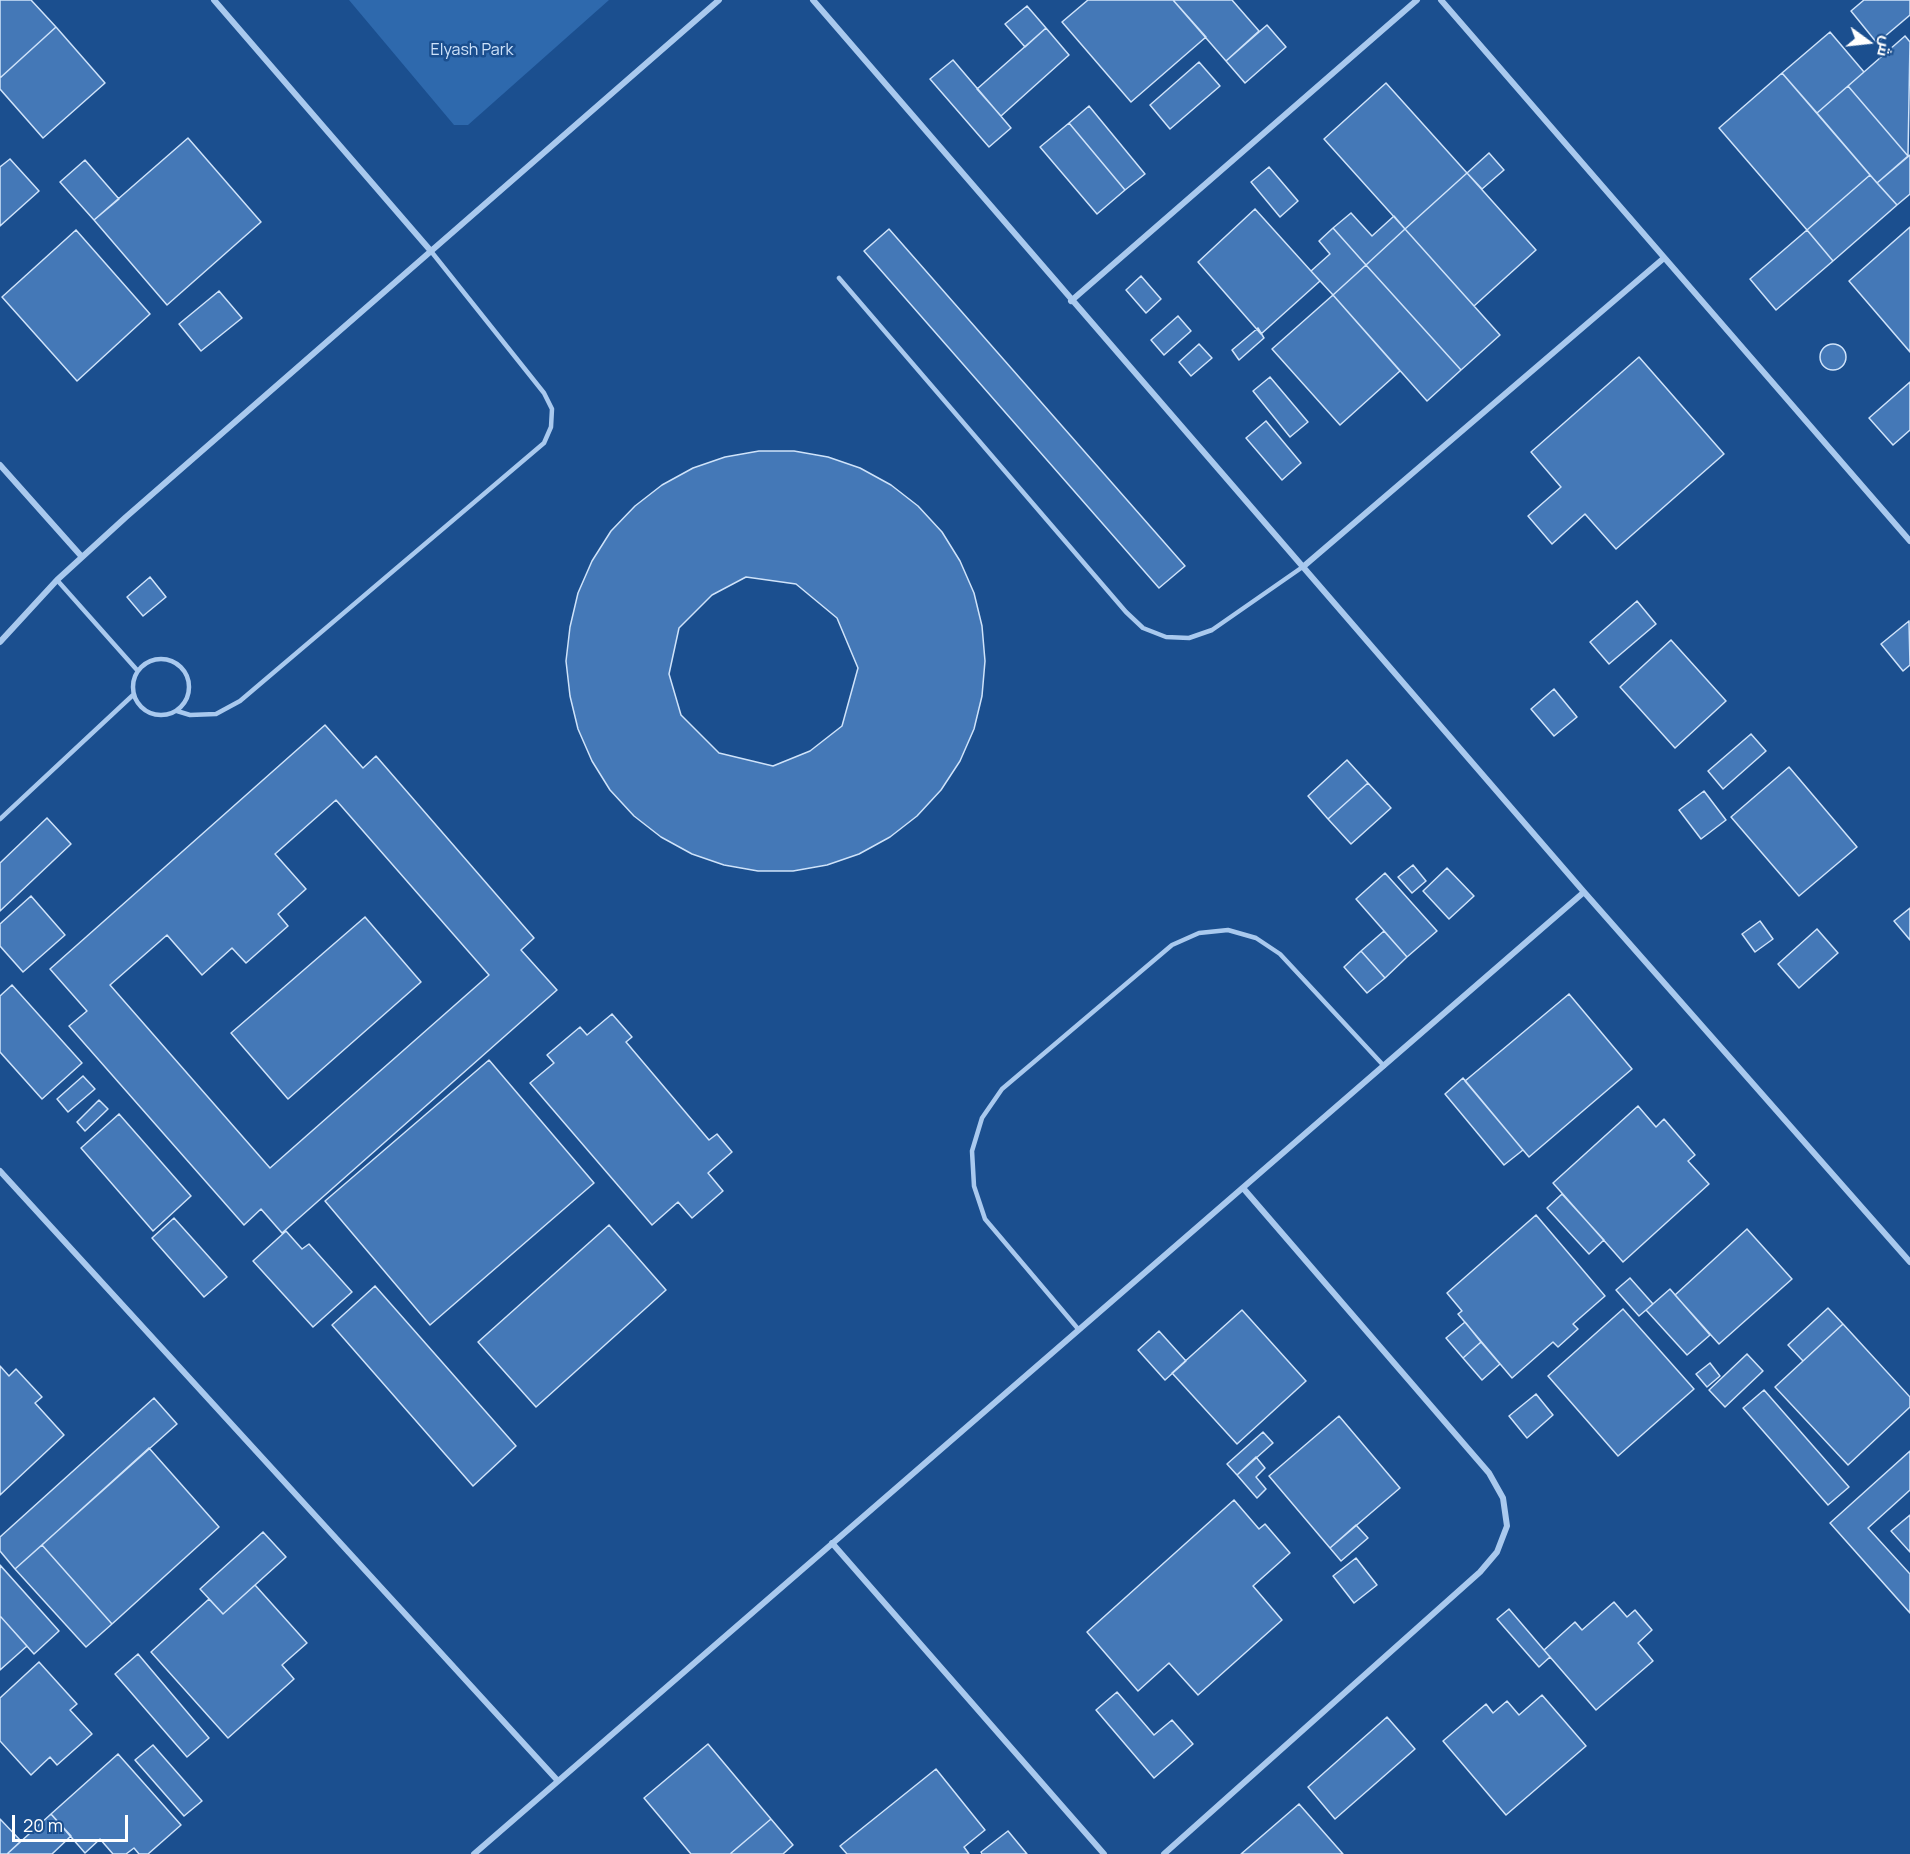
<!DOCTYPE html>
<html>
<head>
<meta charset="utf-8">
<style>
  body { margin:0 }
  #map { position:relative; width:1910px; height:1854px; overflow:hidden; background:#1b4f8f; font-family:Manrope,Cairo,sans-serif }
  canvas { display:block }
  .north { position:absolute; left:1838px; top:12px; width:60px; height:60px; -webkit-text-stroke:4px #1b4f8f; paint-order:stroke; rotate:105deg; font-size:16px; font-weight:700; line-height:24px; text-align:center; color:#fff }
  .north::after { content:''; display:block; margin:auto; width:21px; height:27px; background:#fff; clip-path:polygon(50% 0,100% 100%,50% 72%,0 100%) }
  .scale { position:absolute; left:12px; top:1815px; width:116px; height:27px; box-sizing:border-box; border:3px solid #fff; border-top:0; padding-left:8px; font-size:18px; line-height:21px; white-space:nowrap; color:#fff; -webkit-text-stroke:4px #1b4f8f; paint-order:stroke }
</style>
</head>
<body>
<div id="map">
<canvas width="1910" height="1854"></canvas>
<div class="north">ش</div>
<div class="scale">20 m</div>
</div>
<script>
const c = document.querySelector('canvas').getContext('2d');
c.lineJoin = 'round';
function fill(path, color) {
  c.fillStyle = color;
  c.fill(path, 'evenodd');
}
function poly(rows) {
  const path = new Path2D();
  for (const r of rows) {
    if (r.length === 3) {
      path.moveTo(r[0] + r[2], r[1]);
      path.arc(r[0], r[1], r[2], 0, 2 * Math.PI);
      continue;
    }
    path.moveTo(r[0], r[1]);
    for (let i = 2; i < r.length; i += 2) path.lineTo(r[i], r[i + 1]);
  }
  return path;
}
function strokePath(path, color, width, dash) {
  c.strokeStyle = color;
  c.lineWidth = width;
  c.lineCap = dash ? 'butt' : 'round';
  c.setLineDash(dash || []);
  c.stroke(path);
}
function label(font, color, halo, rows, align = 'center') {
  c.font = font + ' Manrope,sans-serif';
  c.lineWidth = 5;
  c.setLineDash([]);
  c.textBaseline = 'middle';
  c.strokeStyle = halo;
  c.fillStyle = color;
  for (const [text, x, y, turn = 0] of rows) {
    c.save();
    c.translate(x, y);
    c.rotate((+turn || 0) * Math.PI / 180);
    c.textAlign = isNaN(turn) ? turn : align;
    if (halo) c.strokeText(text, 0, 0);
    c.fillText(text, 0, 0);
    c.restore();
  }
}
const green = poly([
  [349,0,609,0,468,125,454,125]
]);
const building = poly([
  [0,0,31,0,56,27,0,78,0,0],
  [1088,0,1173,0,1206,37,1131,102,1062,22,1088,0],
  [1173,0,1232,0,1259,31,1226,61,1173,0],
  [1864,0,1910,0,1910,15,1877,43,1851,11,1864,0],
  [1027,6,1046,28,1025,47,1005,24,1027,6],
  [1267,25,1286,47,1245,83,1226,61,1267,25],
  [56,27,105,83,43,138,0,89,0,78,56,27],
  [1046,28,1069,55,1001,116,977,89,1046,28],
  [1830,32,1864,72,1817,113,1782,73,1830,32],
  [1905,36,1910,42,1908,156,1848,86,1905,36],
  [953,60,1011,128,989,147,930,79,953,60],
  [1199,62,1220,86,1170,129,1150,105,1199,62],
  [1782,73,1870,175,1807,230,1719,128,1782,73],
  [1386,83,1467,173,1405,229,1324,139,1386,83],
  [1848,86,1908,156,1877,183,1817,113,1848,86],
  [1089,106,1145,174,1125,190,1069,123,1089,106],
  [1069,123,1125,190,1097,214,1040,147,1069,123],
  [188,138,261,222,167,305,94,220,188,138],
  [1489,153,1504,170,1482,189,1467,173,1489,153],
  [1910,155,1910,194,1897,205,1877,183,1910,155],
  [10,159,39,191,0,226,0,167,10,159],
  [85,160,119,199,94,220,60,182,85,160],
  [1269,167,1298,201,1280,217,1251,182,1269,167],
  [1467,173,1536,250,1474,306,1405,229,1467,173],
  [1870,175,1897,205,1833,261,1807,230,1870,175],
  [1255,209,1320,281,1261,334,1198,262,1255,209],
  [1351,213,1372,236,1394,216,1405,229,1366,265,1333,228,1351,213],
  [1910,227,1910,352,1849,281,1910,227],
  [1333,228,1366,265,1333,295,1311,271,1330,254,1319,241,1333,228],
  [889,229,1185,566,1159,588,864,251,889,229],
  [1405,229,1500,335,1461,370,1366,265,1405,229],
  [76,230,150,314,77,381,2,297,76,230],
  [1807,230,1833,261,1776,310,1750,279,1807,230],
  [1366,265,1461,370,1427,401,1333,295,1366,265],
  [1141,276,1161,299,1146,313,1126,290,1141,276],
  [219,291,242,318,201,351,179,324,219,291],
  [1333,295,1400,371,1340,425,1272,349,1333,295],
  [1178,316,1191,331,1164,355,1151,340,1178,316],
  [1258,328,1264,338,1239,360,1232,350,1258,328],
  [1199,344,1212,358,1191,376,1179,362,1199,344],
  [1833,357,13],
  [1639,357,1724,454,1616,549,1585,514,1552,544,1528,516,1561,487,1531,452,1639,357],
  [1270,377,1308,422,1290,437,1253,391,1270,377],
  [1910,382,1910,430,1893,445,1869,418,1910,382],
  [1266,421,1301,463,1282,480,1246,438,1266,421],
  [759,451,794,451,828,457,860,468,891,485,918,506,942,532,960,561,974,593,982,626,985,661,982,696,974,729,960,761,941,790,917,816,890,837,859,854,827,865,793,871,758,871,724,865,692,854,661,837,634,816,610,790,592,761,578,729,570,696,566,661,570,627,578,593,592,561,611,531,635,506,662,485,693,468,725,457,759,451],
  [746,577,796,584,837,618,858,668,842,726,810,751,773,766,719,753,681,715,669,674,679,628,712,595,746,577],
  [150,577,166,597,143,616,127,597,150,577],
  [1637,601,1656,624,1609,664,1590,642,1637,601],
  [1909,621,1910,665,1903,671,1881,644,1909,621],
  [1671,640,1726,701,1675,748,1620,687,1671,640],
  [1554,689,1577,717,1554,736,1531,709,1554,689],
  [325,725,363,768,376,756,534,938,521,950,557,990,282,1233,261,1209,244,1225,69,1026,87,1011,50,969,325,725],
  [336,800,489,975,270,1168,110,985,167,935,202,975,232,948,246,963,288,926,278,914,306,889,275,854,336,800],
  [1751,734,1766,751,1723,789,1708,771,1751,734],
  [1347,760,1368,783,1328,819,1308,796,1347,760],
  [1789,767,1857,847,1799,896,1731,817,1789,767],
  [1368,783,1391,808,1351,844,1328,819,1368,783],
  [1704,791,1726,820,1701,839,1679,810,1704,791],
  [47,818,71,844,0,911,0,863,47,818],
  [1413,865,1426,881,1412,893,1398,877,1413,865],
  [1447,868,1474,896,1449,919,1423,891,1447,868],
  [1385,873,1437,931,1407,957,1356,899,1385,873],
  [31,896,65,935,23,972,0,946,0,924,31,896],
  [1910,908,1910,940,1894,921,1910,908],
  [365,917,421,982,288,1099,231,1033,365,917],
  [1760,921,1773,939,1755,952,1742,934,1760,921],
  [1817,929,1838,953,1799,988,1778,964,1817,929],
  [1384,931,1407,957,1385,978,1361,951,1384,931],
  [1361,951,1385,978,1367,993,1344,967,1361,951],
  [12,985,82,1063,42,1099,0,1052,0,996,12,985],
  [1569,994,1632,1069,1529,1157,1465,1081,1569,994],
  [612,1014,632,1037,626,1042,709,1140,717,1134,732,1152,708,1173,723,1191,692,1218,678,1202,652,1225,530,1083,554,1063,547,1055,580,1027,587,1035,612,1014],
  [489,1060,594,1183,430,1325,325,1201,489,1060],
  [83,1076,95,1089,68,1112,57,1099,83,1076],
  [1463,1078,1523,1150,1504,1165,1445,1094,1463,1078],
  [99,1100,108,1109,85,1131,77,1122,99,1100],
  [1638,1106,1656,1127,1664,1119,1695,1155,1688,1161,1709,1184,1623,1262,1553,1183,1638,1106],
  [119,1114,191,1196,153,1231,81,1148,119,1114],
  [1562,1194,1604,1240,1589,1254,1547,1208,1562,1194],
  [1536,1215,1605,1296,1573,1324,1578,1329,1558,1347,1553,1342,1512,1378,1458,1314,1462,1311,1447,1293,1536,1215],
  [174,1218,227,1277,204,1297,152,1238,174,1218],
  [609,1225,666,1290,536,1407,478,1342,609,1225],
  [1747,1229,1792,1279,1719,1344,1675,1295,1747,1229],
  [286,1231,302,1249,309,1244,352,1292,313,1327,253,1261,286,1231],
  [1630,1278,1653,1304,1639,1316,1616,1290,1630,1278],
  [375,1286,516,1446,473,1486,332,1325,375,1286],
  [1670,1289,1710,1335,1687,1355,1646,1310,1670,1289],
  [1828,1308,1843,1324,1803,1361,1788,1345,1828,1308],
  [1623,1309,1694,1389,1618,1456,1548,1376,1623,1309],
  [1242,1310,1306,1381,1237,1444,1172,1373,1242,1310],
  [1465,1322,1481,1342,1463,1358,1446,1338,1465,1322],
  [1843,1324,1910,1397,1910,1407,1848,1465,1775,1387,1843,1324],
  [1159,1331,1186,1361,1165,1380,1138,1350,1159,1331],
  [1481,1342,1500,1364,1482,1380,1463,1358,1481,1342],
  [1747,1354,1763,1371,1725,1407,1709,1390,1747,1354],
  [1710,1363,1720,1376,1707,1387,1696,1374,1710,1363],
  [0,1366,9,1376,16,1369,42,1397,35,1403,64,1435,0,1495,0,1366],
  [1764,1390,1849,1487,1828,1505,1743,1408,1764,1390],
  [1536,1394,1553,1415,1527,1438,1509,1416,1536,1394],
  [154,1398,177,1424,15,1569,0,1551,0,1537,154,1398],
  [1339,1416,1400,1488,1330,1548,1269,1476,1339,1416],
  [1263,1432,1273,1443,1237,1475,1227,1464,1263,1432],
  [149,1448,219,1527,112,1624,42,1545,149,1448],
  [1910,1451,1910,1490,1868,1528,1910,1574,1910,1613,1830,1523,1910,1451],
  [1256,1457,1265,1468,1256,1477,1266,1489,1257,1498,1237,1475,1256,1457],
  [1234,1500,1259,1529,1265,1524,1290,1553,1253,1586,1282,1620,1198,1695,1169,1663,1138,1691,1087,1632,1234,1500],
  [1910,1515,1910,1552,1891,1531,1910,1515],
  [1356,1525,1368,1538,1341,1561,1330,1548,1356,1525],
  [263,1532,286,1557,223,1614,200,1589,263,1532],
  [42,1545,112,1624,86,1647,15,1569,42,1545],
  [1356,1558,1377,1585,1354,1603,1333,1576,1356,1558],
  [0,1565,59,1631,34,1654,0,1616,0,1565],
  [255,1585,307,1643,282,1665,294,1679,228,1738,151,1652,209,1599,223,1614,255,1585],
  [1614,1602,1627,1617,1635,1610,1652,1630,1638,1643,1653,1661,1596,1710,1544,1650,1575,1622,1582,1630,1614,1602],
  [1509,1609,1550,1657,1539,1667,1497,1619,1509,1609],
  [0,1616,27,1646,0,1670,0,1616],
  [138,1654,209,1738,187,1757,115,1674,138,1654],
  [39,1662,77,1704,70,1710,92,1734,57,1765,50,1757,31,1775,0,1741,0,1698,39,1662],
  [1117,1692,1154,1735,1172,1720,1193,1744,1154,1778,1096,1710,1117,1692],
  [1542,1695,1586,1746,1506,1815,1443,1741,1486,1704,1493,1713,1507,1701,1519,1715,1542,1695],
  [1387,1717,1415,1749,1335,1819,1308,1787,1387,1717],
  [708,1744,771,1819,730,1854,691,1854,644,1798,708,1744],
  [153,1745,202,1801,184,1816,135,1760,153,1745],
  [118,1754,181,1825,148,1854,139,1854,134,1848,126,1854,113,1854,100,1839,85,1853,51,1814,118,1754],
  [936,1769,985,1830,964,1847,969,1854,847,1854,840,1846,936,1769],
  [1299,1804,1343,1854,1241,1854,1299,1804],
  [51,1814,71,1836,52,1854,7,1854,51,1814],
  [0,1819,21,1841,7,1854,0,1854,0,1819],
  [771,1819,793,1845,783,1854,730,1854,771,1819],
  [1008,1831,1027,1854,982,1854,981,1852,1008,1831]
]);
const lane = poly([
  [839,278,1126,612,1143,628,1166,637,1189,638,1212,630,1304,566],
  [57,580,137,670],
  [161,687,28],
  [177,711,190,715,216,714,240,701,544,443,551,427,552,409,544,393,430,250],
  [0,819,133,695],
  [1079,1330,985,1219,974,1186,972,1151,982,1118,1002,1089,1172,945,1199,933,1228,930,1256,938,1280,954,1384,1066]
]);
const street = poly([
  [214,0,430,250],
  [813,0,1584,892,1910,1262],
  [1441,0,1910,541],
  [1071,301,1417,0],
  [0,465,82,557],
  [1304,566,1664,258],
  [0,642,57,580,126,517,719,0],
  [0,1171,558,1781],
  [832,1543,1104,1854],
  [474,1854,1584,892],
  [1164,1854,1480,1572,1497,1552,1507,1526,1503,1498,1489,1473,1243,1188]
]);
const parkNames = [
  ["Elyash Park",472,51]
];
fill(green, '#2e69ad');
fill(building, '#4478b7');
strokePath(building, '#cfe3fa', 1.5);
strokePath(lane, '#a9c9ee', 4.5);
strokePath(street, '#a9c9ee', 6);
label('16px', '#cfe3fa', '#1b4f8f', parkNames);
</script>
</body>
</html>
